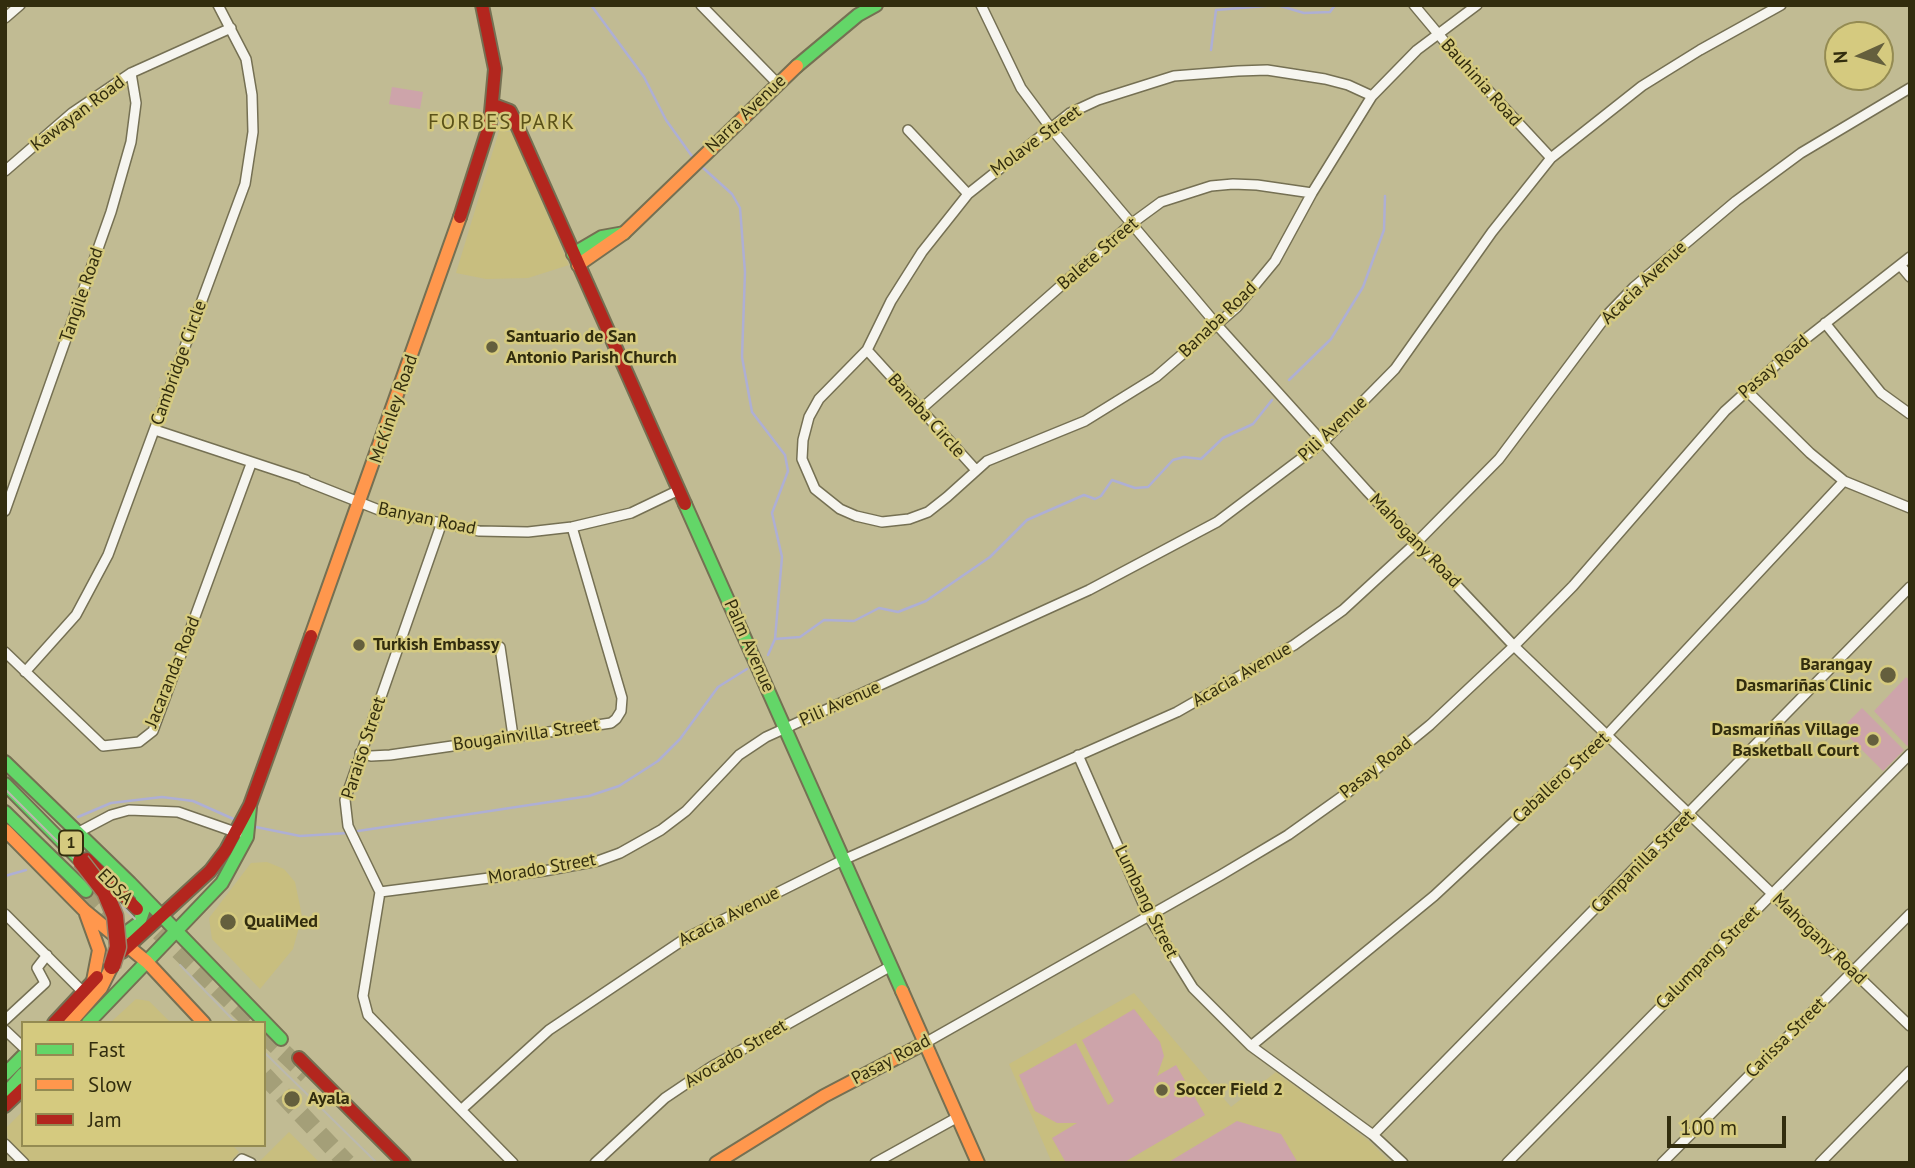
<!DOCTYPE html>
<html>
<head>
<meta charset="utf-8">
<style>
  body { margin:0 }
  #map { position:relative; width:1915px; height:1168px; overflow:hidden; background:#c1bb93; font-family:"PT Sans",sans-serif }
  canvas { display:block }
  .frame { position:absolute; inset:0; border:7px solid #322d0e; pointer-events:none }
  .legend { position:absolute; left:21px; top:1021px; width:245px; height:126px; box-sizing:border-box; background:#d5ca7f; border:2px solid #948b52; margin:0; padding:9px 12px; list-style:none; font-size:21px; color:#322d0e }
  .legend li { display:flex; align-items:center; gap:14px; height:35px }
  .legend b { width:35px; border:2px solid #948b52 }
  .north { position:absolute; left:1824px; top:21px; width:70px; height:70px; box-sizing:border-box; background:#d5ca7f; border:2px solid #948b52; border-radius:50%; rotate:266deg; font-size:19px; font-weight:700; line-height:28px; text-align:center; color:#322d0e }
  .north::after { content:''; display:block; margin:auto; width:24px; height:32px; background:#645f3d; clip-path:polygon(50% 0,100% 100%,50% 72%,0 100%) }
  .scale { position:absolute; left:1667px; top:1116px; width:119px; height:32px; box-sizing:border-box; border:4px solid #322d0e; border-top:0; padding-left:9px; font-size:21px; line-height:24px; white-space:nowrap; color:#322d0e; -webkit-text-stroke:5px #d5ca7f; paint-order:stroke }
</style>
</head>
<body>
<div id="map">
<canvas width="1915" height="1168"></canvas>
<div class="frame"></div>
<ul class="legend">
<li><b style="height:9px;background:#63d668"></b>Fast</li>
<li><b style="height:9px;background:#ff974d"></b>Slow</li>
<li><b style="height:9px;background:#b3261e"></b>Jam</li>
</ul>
<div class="north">N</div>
<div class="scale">100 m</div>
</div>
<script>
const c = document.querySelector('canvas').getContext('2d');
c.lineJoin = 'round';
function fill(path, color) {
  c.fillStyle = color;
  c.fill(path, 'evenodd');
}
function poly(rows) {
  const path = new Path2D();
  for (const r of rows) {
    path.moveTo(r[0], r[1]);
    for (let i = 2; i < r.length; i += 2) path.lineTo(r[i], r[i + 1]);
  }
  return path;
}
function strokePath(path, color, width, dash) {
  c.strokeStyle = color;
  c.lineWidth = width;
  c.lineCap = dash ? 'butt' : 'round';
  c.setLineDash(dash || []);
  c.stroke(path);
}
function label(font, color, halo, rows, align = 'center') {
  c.font = font + ' "PT Sans",sans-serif';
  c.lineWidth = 5;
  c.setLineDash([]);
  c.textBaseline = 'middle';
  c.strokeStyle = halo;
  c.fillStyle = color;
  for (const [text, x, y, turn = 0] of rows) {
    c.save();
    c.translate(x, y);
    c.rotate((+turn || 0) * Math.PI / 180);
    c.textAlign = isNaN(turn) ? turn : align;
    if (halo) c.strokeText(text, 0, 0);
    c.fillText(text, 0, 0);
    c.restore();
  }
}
const built = poly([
  [499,131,512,132,569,265,528,278,486,279,456,273],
  [267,862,284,869,295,882,302,916,293,949,260,989,212,939,209,918,251,863],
  [1134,993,1231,1107,1276,1072,1369,1141,1391,1163,1052,1163,1009,1064],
  [136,999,149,1001,171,1023,110,1023],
  [23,1111,23,1145,232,1145,239,1152,229,1163,30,1163,8,1139,7,1127],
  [289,1132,320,1163,255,1163,260,1161]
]);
const green = poly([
  [392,87,423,92,420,109,389,104],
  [1906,677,1910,681,1910,743,1907,746,1874,711],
  [1862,708,1904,750,1883,771,1841,729],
  [1134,1009,1160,1042,1164,1056,1157,1076,1176,1065,1205,1115,1123,1163,1066,1163,1052,1138,1077,1123,1057,1123,1035,1111,1019,1075,1076,1043,1108,1105,1114,1101,1082,1040],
  [1237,1121,1281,1134,1298,1163,1167,1163]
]);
const stream = poly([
  [591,5,644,77,666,120,694,159],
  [1211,50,1216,10,1277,5,1304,13,1330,12,1335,5],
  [701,166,732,194,740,208,745,272,742,357,752,412,785,455,788,471,772,513,782,557,775,639,768,655],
  [1289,380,1331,339,1363,287,1384,230,1385,196],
  [775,639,800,637,824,620,854,621,879,608,898,612,926,601,990,557,1027,520,1084,495,1095,499,1101,496,1112,480,1135,488,1148,487,1173,460,1184,457,1201,459,1223,438,1253,424,1272,400],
  [78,817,111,803,162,797,193,801,238,821],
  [251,826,300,836,348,833],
  [358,831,589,796,619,786,658,761,680,739,718,687,747,669],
  [5,876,26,870]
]);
const highwayTunnel = poly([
  [86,891,118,924],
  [140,913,253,1023],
  [264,1034,307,1075],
  [264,1075,347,1163]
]);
const street = poly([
  [701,5,777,83],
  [981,5,1021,88,1050,127,1217,325,1367,491,1514,646,1910,1026],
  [1414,5,1460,60,1551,158],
  [5,18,20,5],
  [1372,96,1348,85,1325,79,1267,70,1238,71,1174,76,1098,100,1070,113,968,194,922,252,891,301,867,350,819,399,809,417,803,440,802,459,815,489,840,509,856,516,882,522,909,519,928,512,947,497,987,461,1085,421,1156,377,1237,307,1275,261,1312,193,1372,96,1417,50,1477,5],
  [908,130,968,194],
  [5,171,72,113,131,73,231,28],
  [1900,265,1910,277],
  [1825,323,1881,393,1910,414],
  [867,350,975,469],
  [1746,390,1810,453,1844,481,1910,508],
  [921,409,1131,224,1161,202,1211,186,1233,184,1257,185,1312,193],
  [155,430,306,480],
  [303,480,379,510,479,531,528,532,572,527,631,513,679,490],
  [5,511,111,212,131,142,136,103,131,73],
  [441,525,345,800,348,826,380,892,363,996,368,1015,513,1163],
  [500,647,513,736],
  [5,652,103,746,139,742,153,731,251,464],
  [25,672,76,615,108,555,245,184,253,132,252,95,246,59,218,5],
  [360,753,371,756,390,755,611,723,616,719,621,711,622,698,572,527],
  [1078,755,1149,917,1193,988,1251,1046,1373,1135,1403,1163],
  [77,833,111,815,129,810,178,812,238,833],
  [380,892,544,871,598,861,620,853,661,830,686,811,739,755,766,737,1089,590,1217,522,1323,442,1395,369,1492,232,1551,158,1642,86,1700,50,1781,5],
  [5,914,83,992],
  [5,1020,45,983,37,968,47,955],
  [5,1030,23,1047],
  [925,1043,1221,875,1288,835,1347,793,1430,725,1514,646,1573,586,1725,411,1799,344,1910,257],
  [1251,1046,1434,896,1606,736,1844,481],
  [462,1109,549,1030,686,938,843,860,1177,712,1294,645,1343,610,1417,542,1499,459,1607,315,1634,287,1736,201,1801,153,1910,88],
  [1373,1135,1910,587],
  [5,1144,24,1163],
  [238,1163,242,1159,251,1163],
  [595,1163,665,1098,711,1067,891,966],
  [875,1163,958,1117],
  [1507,1163,1910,754],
  [1662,1163,1910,914],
  [1820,1163,1910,1071]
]);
const fast = poly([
  [797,66,858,15,876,5],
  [573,254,602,237,624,233],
  [685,504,902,991],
  [5,762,130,883,281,1039],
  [5,784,81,861],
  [5,812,86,891],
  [112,933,127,932,139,923,144,909,142,898],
  [88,1023,222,883,247,837,250,807],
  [5,1074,23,1056],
  [5,1094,23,1074]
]);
const slow = poly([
  [578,265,624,233,797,66],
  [311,636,460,217],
  [5,830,85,911,147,962,204,1023],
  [86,914,99,950,93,981],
  [902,991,978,1163],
  [70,1023,101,988,112,966],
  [716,1163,824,1096,925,1043]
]);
const jam = poly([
  [494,105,510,111,515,121,685,504],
  [460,217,490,123,495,69,482,5],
  [87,859,137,909],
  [122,952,210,871,226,850,250,805,311,636],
  [54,1023,97,977],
  [299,1058,404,1163],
  [5,1106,23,1089]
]);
const tram = poly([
  [5,789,135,919],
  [180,965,236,1023],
  [264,1052,377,1163]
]);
const jamBridge = poly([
  [81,861,105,892,115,916,118,947,112,966]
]);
const markers = [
  [492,347,7,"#645f3d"],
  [359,645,7,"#645f3d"],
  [1888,675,9,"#645f3d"],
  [1873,740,7,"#645f3d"],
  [228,922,9,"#645f3d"],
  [1162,1090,7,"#645f3d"],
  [292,1099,9,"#645f3d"]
];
const shields = [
  [71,843,24]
];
const shieldNames = [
  ["1",71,843]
];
const streetNames = [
  ["Bauhinia Road",1481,83,48],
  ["Kawayan Road",78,114,-37],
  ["Narra Avenue",746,114,-44],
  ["Molave Street",1036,141,-36],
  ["Balete Street",1098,254,-41],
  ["Acacia Avenue",1644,283,-44],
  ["Tangile Road",82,295,-71],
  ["Banaba Road",1218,320,-44],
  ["Cambridge Circle",179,363,-70],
  ["Pasay Road",1774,367,-41],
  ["McKinley Road",394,409,-71],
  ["Banaba Circle",926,416,48],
  ["Pili Avenue",1333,429,-43],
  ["Banyan Road",427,519,12],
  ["Mahogany Road",1415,541,46],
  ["Palm Avenue",749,646,66],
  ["Jacaranda Road",173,672,-68],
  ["Acacia Avenue",1242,675,-30],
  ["Pili Avenue",840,704,-24],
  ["Bougainvilla Street",526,735,-8],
  ["Paraiso Street",364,748,-72],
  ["Pasay Road",1376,768,-39],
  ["Caballero Street",1561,778,-43],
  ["Campanilla Street",1643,862,-45],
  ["Morado Street",542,869,-10],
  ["EDSA",115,887,45],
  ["Lumbang Street",1146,902,64],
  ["Acacia Avenue",729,917,-27],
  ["Mahogany Road",1819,939,44],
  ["Calumpang Street",1708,958,-45],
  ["Carissa Street",1786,1038,-45],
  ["Avocado Street",736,1054,-31],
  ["Pasay Road",891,1060,-28]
];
const poiNames = [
  ["Santuario de San",506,337],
  ["Antonio Parish Church",506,358],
  ["Turkish Embassy",373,645],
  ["Barangay",1872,665,"right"],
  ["Dasmariñas Clinic",1872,686,"right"],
  ["Dasmariñas Village",1859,730,"right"],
  ["Basketball Court",1859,751,"right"],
  ["QualiMed",244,922],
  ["Soccer Field 2",1176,1090],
  ["Ayala",308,1099]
];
const quarterNames = [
  ["FORBES PARK",502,123]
];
fill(built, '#c8be7f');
fill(green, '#cda4aa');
strokePath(stream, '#aeafd4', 2.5);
strokePath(highwayTunnel, '#a49f78', 18, [18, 9]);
strokePath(street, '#757053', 12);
strokePath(fast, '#757053', 16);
strokePath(slow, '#757053', 16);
strokePath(jam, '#757053', 16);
strokePath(street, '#f6f5ef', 9);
strokePath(fast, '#63d668', 12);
strokePath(slow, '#ff974d', 12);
strokePath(jam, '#b3261e', 12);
strokePath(tram, '#bbb9af', 2);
strokePath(jamBridge, '#98866b', 19, []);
strokePath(jamBridge, '#b3261e', 16);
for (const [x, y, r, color] of markers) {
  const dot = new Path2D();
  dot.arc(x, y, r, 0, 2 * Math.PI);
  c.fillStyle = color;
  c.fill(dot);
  strokePath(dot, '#d5ca7f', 2.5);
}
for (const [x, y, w] of shields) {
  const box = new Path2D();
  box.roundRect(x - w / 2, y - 12.5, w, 25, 5);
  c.fillStyle = '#d5ca7f';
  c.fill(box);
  strokePath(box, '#322d0e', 2);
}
label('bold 16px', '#322d0e', null, shieldNames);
label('18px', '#322d0e', '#d5ca7f', streetNames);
label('bold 18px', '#322d0e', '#d5ca7f', poiNames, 'left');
c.letterSpacing = '2px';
label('21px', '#5b5219', '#d5ca7f', quarterNames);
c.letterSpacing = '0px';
</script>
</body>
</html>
